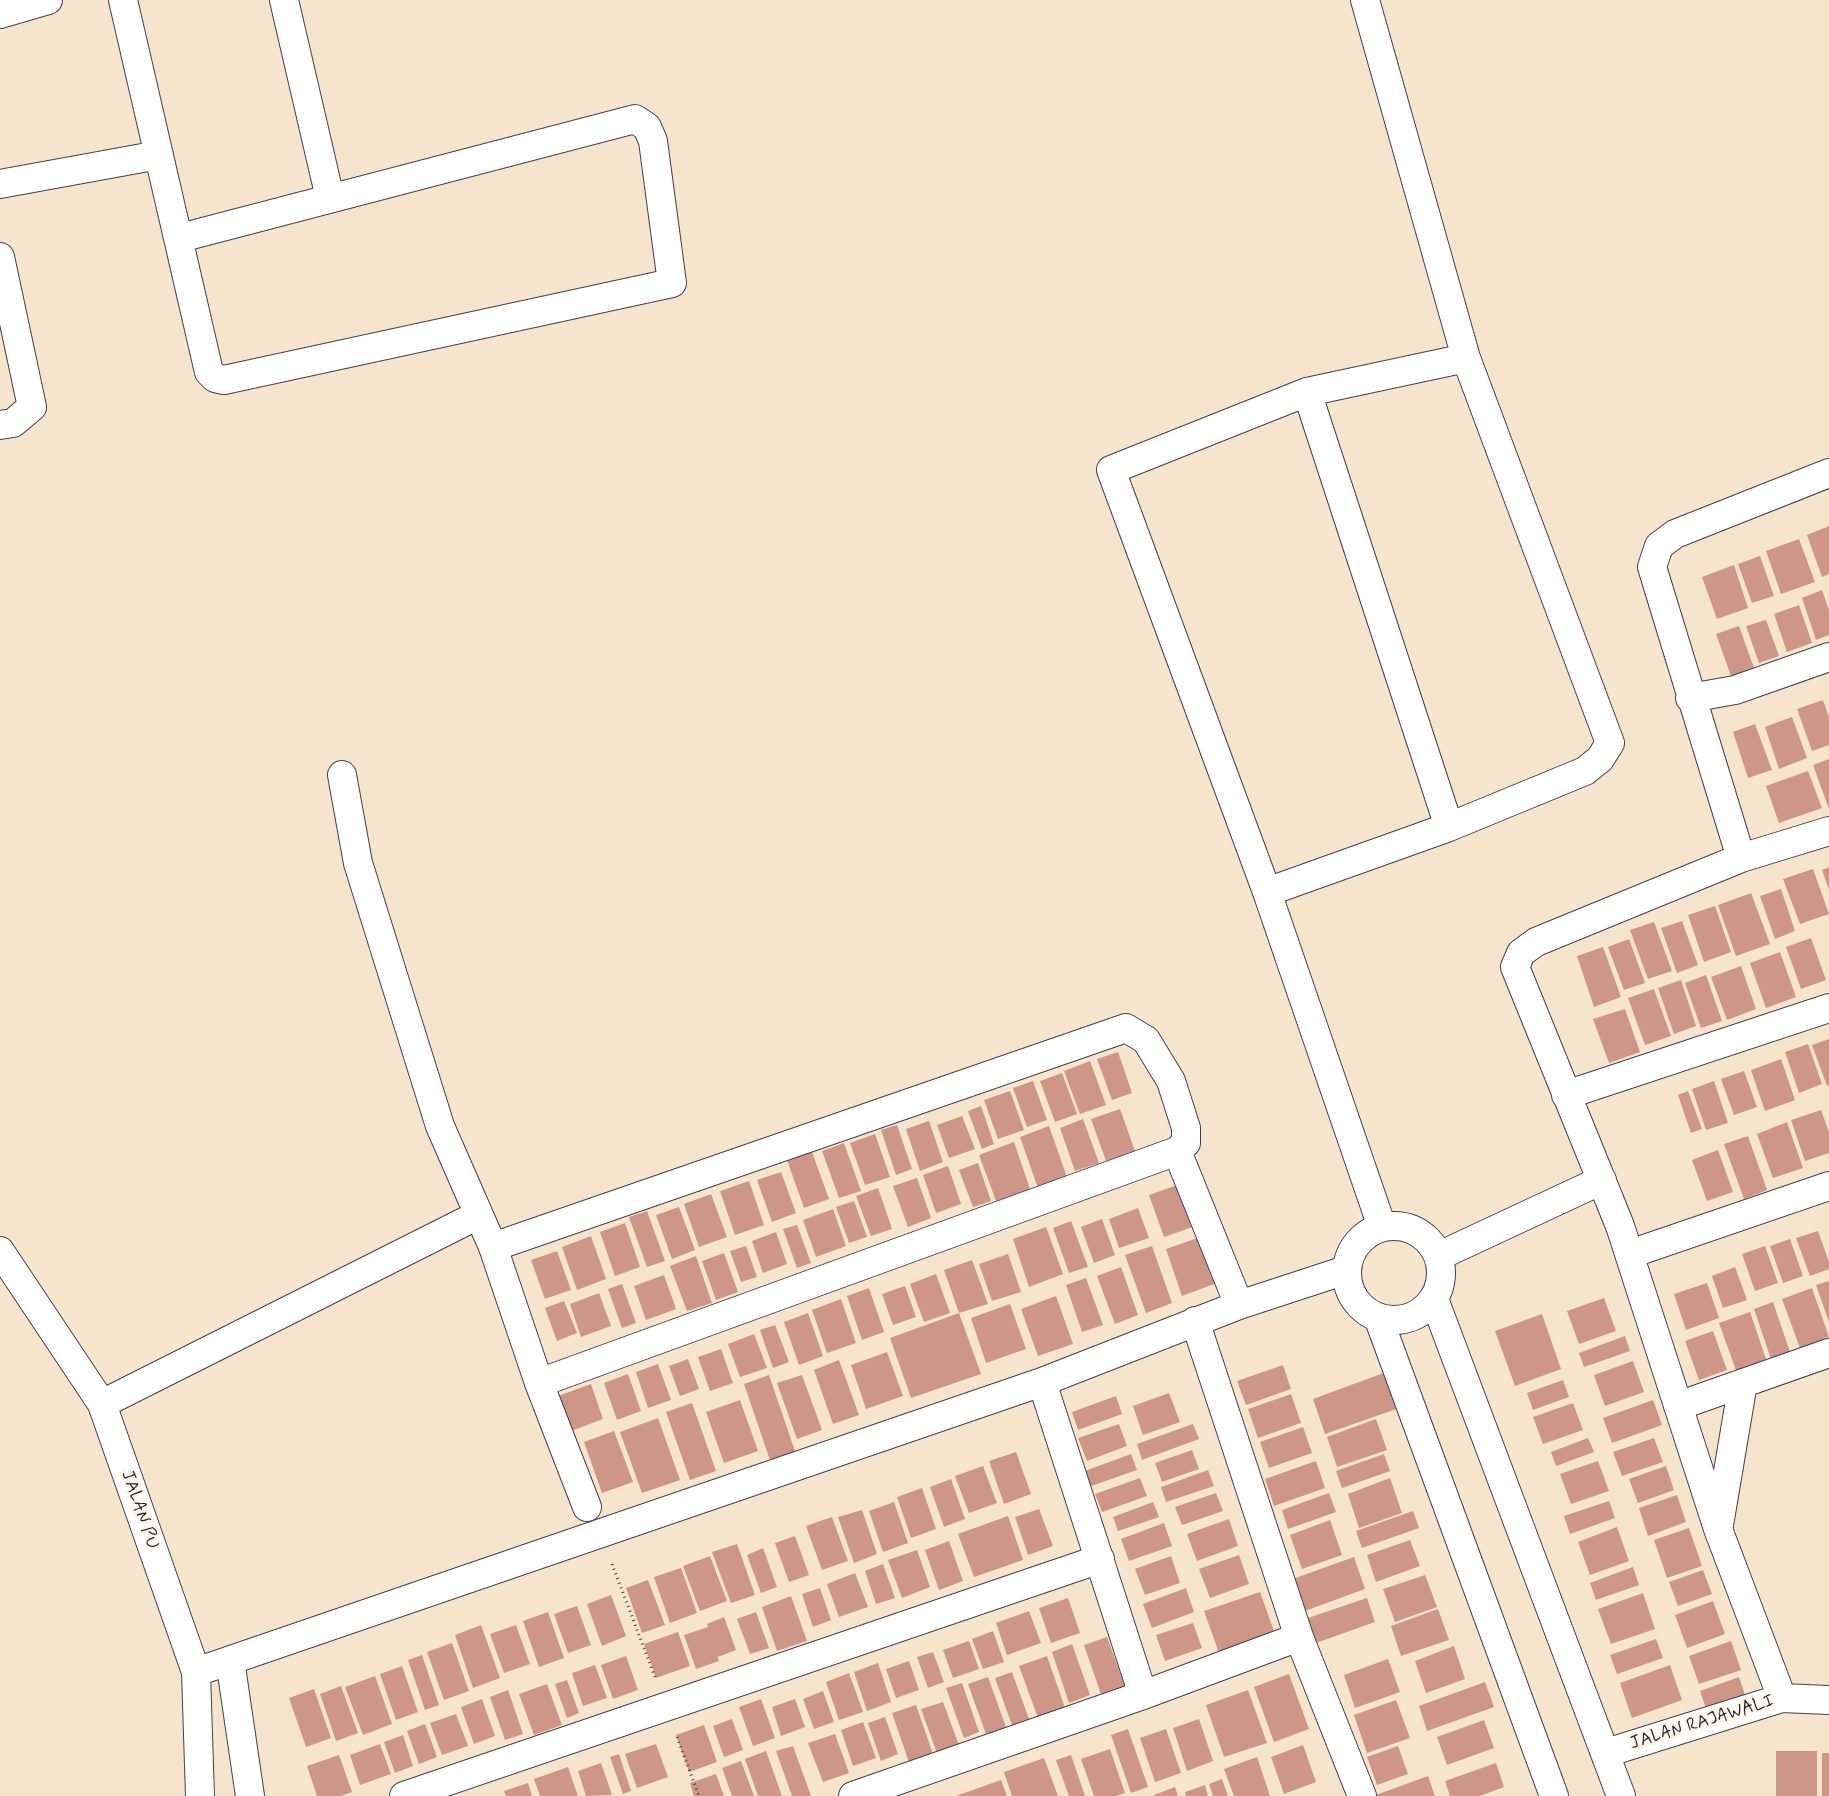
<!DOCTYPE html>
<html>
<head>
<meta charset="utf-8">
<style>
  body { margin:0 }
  canvas { display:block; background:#f6e5cc }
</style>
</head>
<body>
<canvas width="1829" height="1796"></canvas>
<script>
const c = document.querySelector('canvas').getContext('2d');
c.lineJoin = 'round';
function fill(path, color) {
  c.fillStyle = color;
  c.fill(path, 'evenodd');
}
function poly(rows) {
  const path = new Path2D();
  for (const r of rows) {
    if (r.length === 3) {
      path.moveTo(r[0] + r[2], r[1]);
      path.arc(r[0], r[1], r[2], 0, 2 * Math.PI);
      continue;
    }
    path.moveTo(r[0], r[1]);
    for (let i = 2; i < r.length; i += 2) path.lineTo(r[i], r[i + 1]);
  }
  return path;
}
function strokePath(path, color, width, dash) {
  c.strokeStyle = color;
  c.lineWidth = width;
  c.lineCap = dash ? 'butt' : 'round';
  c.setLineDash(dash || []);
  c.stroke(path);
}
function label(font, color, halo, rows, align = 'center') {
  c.font = font + ' Mynerve,sans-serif';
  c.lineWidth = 5;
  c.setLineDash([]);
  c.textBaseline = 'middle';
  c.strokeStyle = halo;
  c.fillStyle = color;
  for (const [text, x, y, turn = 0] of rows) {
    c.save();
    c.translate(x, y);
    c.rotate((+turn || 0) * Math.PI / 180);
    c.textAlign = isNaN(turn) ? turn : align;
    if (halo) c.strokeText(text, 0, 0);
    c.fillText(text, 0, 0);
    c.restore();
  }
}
const building = poly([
  [1829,526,1829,574,1822,577,1807,535],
  [1799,539,1815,582,1781,594,1766,551],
  [1760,556,1774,596,1752,603,1738,564],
  [1734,565,1748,608,1717,619,1702,577],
  [1822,590,1829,610,1829,635,1816,640,1802,598],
  [1799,605,1812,643,1787,652,1774,614],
  [1766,620,1779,656,1759,663,1746,626],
  [1739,626,1754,668,1731,676,1716,634],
  [1823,700,1829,717,1829,745,1812,751,1797,709],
  [1792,717,1807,758,1779,769,1765,727],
  [1755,724,1772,770,1748,778,1733,732],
  [1829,759,1829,809,1813,765],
  [1808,771,1822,808,1779,823,1766,786],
  [1829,867,1829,890,1822,870],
  [1813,869,1829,914,1800,924,1783,879],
  [1781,889,1795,931,1775,939,1760,896],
  [1751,893,1770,944,1736,956,1718,905],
  [1715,906,1731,952,1704,962,1688,915],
  [1682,921,1698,965,1677,973,1661,928],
  [1654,922,1672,971,1648,979,1630,930],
  [1811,938,1826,980,1801,989,1786,947],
  [1629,939,1645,983,1624,990,1608,947],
  [1603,947,1621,997,1594,1007,1577,956],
  [1780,952,1796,997,1766,1008,1750,963],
  [1741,966,1756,1009,1727,1020,1711,977],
  [1706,975,1722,1021,1701,1028,1685,983],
  [1681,980,1696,1026,1674,1034,1658,988],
  [1654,989,1671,1036,1645,1045,1628,998],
  [1625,1009,1640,1052,1609,1063,1593,1019],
  [1829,1039,1829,1085,1827,1086,1812,1045],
  [1808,1044,1822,1084,1799,1093,1785,1052],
  [1118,1052,1132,1093,1112,1100,1097,1059],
  [1781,1059,1795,1100,1765,1111,1751,1070],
  [1090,1061,1106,1105,1080,1114,1064,1071],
  [1744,1071,1757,1107,1734,1115,1721,1079],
  [1062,1073,1077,1114,1055,1122,1040,1081],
  [1033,1081,1047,1120,1027,1127,1013,1088],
  [1714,1081,1728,1123,1706,1130,1692,1089],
  [1010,1091,1024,1130,998,1139,984,1100],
  [1688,1091,1702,1129,1691,1133,1678,1095],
  [981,1106,994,1144,982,1149,968,1111],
  [1120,1109,1135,1151,1106,1161,1091,1119],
  [1821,1110,1829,1132,1829,1153,1805,1161,1791,1120],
  [962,1116,975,1149,949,1158,937,1125],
  [1083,1119,1099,1163,1075,1171,1060,1128],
  [929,1121,943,1162,920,1171,906,1129],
  [1787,1122,1803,1168,1773,1178,1757,1134],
  [897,1125,912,1169,896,1175,881,1130],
  [1049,1126,1068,1180,1039,1191,1020,1137],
  [875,1134,890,1177,865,1185,850,1143],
  [1748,1136,1767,1190,1744,1199,1724,1144],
  [1014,1142,1030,1189,996,1201,979,1155],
  [844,1143,861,1191,839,1198,822,1151],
  [1718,1150,1733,1192,1707,1201,1692,1160],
  [812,1152,829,1199,804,1208,787,1160],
  [978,1163,991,1201,973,1207,959,1170],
  [948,1166,961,1204,936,1213,923,1175],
  [781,1172,796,1213,772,1222,757,1180],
  [917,1178,931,1218,908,1227,893,1186],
  [749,1181,764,1225,735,1235,720,1191],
  [1186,1182,1201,1224,1164,1237,1149,1195],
  [878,1188,892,1229,871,1236,856,1196],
  [711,1194,727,1237,699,1247,684,1204],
  [854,1201,867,1237,849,1243,836,1207],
  [679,1207,695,1250,672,1259,656,1215],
  [1138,1208,1149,1238,1119,1248,1109,1219],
  [833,1209,846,1246,816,1257,803,1220],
  [647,1211,665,1261,647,1267,629,1217],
  [1102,1219,1115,1255,1094,1263,1081,1227],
  [1071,1221,1088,1267,1069,1273,1053,1228],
  [625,1223,640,1267,615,1276,600,1232],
  [797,1225,811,1263,797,1268,783,1229],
  [1046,1227,1063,1274,1029,1287,1013,1239],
  [1818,1231,1829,1262,1829,1269,1810,1276,1796,1238],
  [776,1232,787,1264,763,1273,752,1241],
  [1209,1234,1225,1280,1182,1296,1166,1249],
  [591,1236,606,1279,577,1290,562,1247],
  [1790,1239,1803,1276,1783,1283,1770,1246],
  [746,1246,757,1277,741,1282,730,1251],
  [1152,1246,1172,1303,1146,1313,1125,1255],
  [1765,1246,1778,1283,1755,1291,1742,1254],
  [557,1251,571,1290,545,1299,531,1260],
  [724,1253,738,1292,716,1300,702,1261],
  [1008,1254,1021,1292,992,1301,979,1264],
  [696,1256,712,1303,687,1311,670,1266],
  [972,1260,988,1304,959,1313,944,1270],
  [1121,1267,1138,1315,1115,1324,1097,1276],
  [1735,1267,1747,1300,1723,1308,1712,1276],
  [936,1274,950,1313,924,1322,910,1284],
  [664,1275,676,1309,646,1320,634,1286],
  [1086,1278,1103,1325,1082,1332,1066,1285],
  [1829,1281,1829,1322,1816,1285],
  [1707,1283,1719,1318,1686,1330,1674,1294],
  [622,1284,636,1323,622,1328,608,1289],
  [905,1286,916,1317,893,1325,882,1294],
  [869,1288,884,1332,862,1340,847,1296],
  [1812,1288,1829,1337,1800,1348,1782,1299],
  [599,1293,611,1326,581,1337,570,1304],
  [1056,1296,1073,1344,1038,1356,1021,1309],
  [1604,1298,1616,1331,1579,1344,1567,1311],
  [841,1299,856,1343,827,1353,812,1310],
  [564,1301,577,1333,557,1341,545,1308],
  [1773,1302,1790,1352,1771,1359,1754,1309],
  [1010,1304,1026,1349,986,1363,971,1318],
  [1750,1312,1768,1365,1738,1376,1719,1323],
  [808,1313,823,1356,799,1365,784,1322],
  [959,1313,981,1374,911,1398,890,1338],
  [1542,1314,1561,1369,1515,1386,1495,1331],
  [775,1325,789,1362,773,1368,760,1330],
  [1713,1331,1727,1370,1699,1380,1685,1341],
  [754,1334,767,1368,740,1377,728,1344],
  [1625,1336,1630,1351,1584,1367,1579,1353],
  [721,1349,733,1383,710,1391,698,1357],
  [887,1352,903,1396,866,1409,851,1365],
  [688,1359,699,1389,680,1396,669,1366],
  [839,1360,859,1415,833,1424,814,1370],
  [1633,1361,1644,1392,1605,1406,1594,1375],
  [658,1364,671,1400,648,1408,636,1372],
  [1283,1365,1291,1389,1246,1405,1237,1381],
  [1389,1371,1402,1407,1325,1434,1313,1399],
  [628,1374,641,1411,617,1420,604,1383],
  [769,1375,797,1457,772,1466,744,1384],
  [802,1375,822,1430,797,1439,777,1383],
  [1563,1380,1569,1397,1533,1410,1527,1393],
  [591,1384,603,1419,571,1431,558,1396],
  [1169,1393,1180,1422,1143,1435,1133,1406],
  [1291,1394,1301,1423,1258,1438,1248,1409],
  [1116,1396,1122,1414,1078,1430,1072,1412],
  [740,1400,758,1451,724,1463,706,1412],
  [1653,1400,1662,1425,1612,1443,1603,1418],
  [692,1403,716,1471,690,1480,666,1412],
  [1573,1403,1583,1430,1543,1444,1533,1417],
  [658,1418,680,1480,642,1493,620,1432],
  [1376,1419,1387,1450,1337,1467,1327,1437],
  [1119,1424,1127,1446,1087,1461,1078,1438],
  [1193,1424,1199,1439,1142,1460,1137,1444],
  [1303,1427,1312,1453,1269,1468,1260,1442],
  [614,1431,633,1482,602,1493,584,1442],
  [1588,1438,1594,1452,1556,1466,1551,1452],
  [1654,1438,1663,1462,1622,1476,1613,1452],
  [1192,1450,1199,1469,1162,1482,1155,1463],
  [1016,1452,1031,1494,1004,1504,989,1461],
  [1131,1454,1137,1470,1091,1486,1085,1471],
  [1384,1454,1390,1471,1342,1488,1336,1471],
  [1316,1461,1325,1488,1274,1506,1265,1479],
  [1598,1461,1609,1491,1571,1504,1560,1474],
  [983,1466,997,1503,969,1513,955,1476],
  [1666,1466,1674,1490,1638,1503,1629,1479],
  [1208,1470,1214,1486,1166,1502,1161,1487],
  [1140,1478,1147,1496,1102,1512,1095,1494],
  [1390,1478,1402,1513,1359,1528,1348,1494],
  [951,1479,965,1519,944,1527,930,1487],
  [922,1488,936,1529,911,1538,897,1497],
  [1216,1493,1223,1511,1182,1525,1175,1507],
  [1329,1493,1336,1512,1288,1529,1282,1510],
  [1677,1495,1686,1522,1648,1536,1639,1508],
  [1609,1501,1615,1518,1570,1534,1564,1516],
  [894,1502,908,1543,883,1552,869,1511],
  [1153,1502,1159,1517,1118,1531,1113,1517],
  [1039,1509,1053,1546,1028,1555,1015,1517],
  [862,1510,877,1554,854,1563,838,1517],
  [1413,1511,1419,1528,1362,1548,1356,1531],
  [1008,1516,1023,1560,974,1577,958,1534],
  [832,1517,848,1561,822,1570,806,1526],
  [1229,1519,1238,1546,1197,1561,1187,1534],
  [1330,1520,1342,1555,1302,1569,1290,1535],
  [1164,1523,1172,1546,1129,1561,1121,1539],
  [1617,1527,1629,1561,1590,1575,1578,1542],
  [1689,1528,1702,1566,1667,1578,1654,1540],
  [795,1536,809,1575,789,1582,775,1543],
  [1410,1540,1420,1566,1376,1582,1367,1555],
  [949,1541,963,1581,939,1590,925,1550],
  [737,1544,755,1595,731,1603,712,1552],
  [763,1548,777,1587,761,1593,747,1555],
  [917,1550,930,1587,902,1598,888,1560],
  [1239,1555,1249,1584,1210,1598,1199,1569],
  [710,1556,727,1601,700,1611,683,1566],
  [1171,1556,1180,1583,1145,1595,1135,1569],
  [1354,1557,1365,1589,1302,1612,1290,1580],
  [883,1564,895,1598,876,1604,865,1571],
  [1633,1567,1639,1585,1596,1600,1590,1583],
  [681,1568,697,1613,670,1623,654,1577],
  [1703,1570,1712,1594,1678,1606,1669,1582],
  [855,1573,868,1607,839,1617,827,1584],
  [1425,1575,1437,1607,1395,1622,1383,1589],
  [648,1580,665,1625,642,1633,626,1588],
  [820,1588,831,1620,813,1627,802,1594],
  [1186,1588,1194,1612,1152,1628,1143,1604],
  [1260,1592,1275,1634,1219,1653,1204,1611],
  [1643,1593,1655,1629,1611,1644,1598,1609],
  [611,1595,626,1636,602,1646,587,1604],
  [791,1596,807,1641,777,1651,762,1607],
  [1068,1598,1080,1633,1051,1643,1039,1608],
  [1367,1598,1375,1622,1313,1644,1305,1619],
  [1713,1601,1725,1634,1687,1648,1675,1615],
  [577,1606,591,1645,568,1653,554,1614],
  [1438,1609,1449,1640,1401,1656,1391,1626],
  [1029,1611,1041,1643,1007,1655,996,1623],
  [548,1612,564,1658,539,1667,523,1621],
  [756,1612,769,1648,750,1654,737,1619],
  [724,1617,736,1650,718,1657,716,1652,719,1661,696,1669,684,1635,708,1627,707,1624],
  [1193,1623,1202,1648,1165,1661,1156,1635],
  [481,1625,500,1678,473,1688,455,1635],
  [516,1625,530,1664,504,1673,490,1634],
  [993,1631,1004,1662,983,1669,972,1639],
  [678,1632,690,1666,656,1678,644,1644],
  [1107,1637,1126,1689,1102,1697,1084,1645],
  [1656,1639,1663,1658,1617,1674,1610,1655],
  [969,1641,979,1669,953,1678,943,1650],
  [1731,1641,1741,1670,1699,1684,1689,1656],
  [452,1643,469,1691,444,1700,427,1652],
  [1072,1644,1090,1695,1069,1703,1052,1652],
  [1454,1646,1465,1679,1426,1693,1415,1661],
  [933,1652,944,1682,928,1688,917,1657],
  [422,1655,439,1705,425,1710,408,1660],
  [626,1656,638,1690,613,1699,601,1665],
  [1047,1656,1065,1708,1038,1718,1019,1666],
  [1388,1659,1400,1692,1355,1708,1344,1675],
  [909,1661,919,1690,896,1698,886,1669],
  [878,1663,891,1702,867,1711,854,1672],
  [595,1665,607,1698,583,1706,572,1673],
  [1670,1665,1682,1700,1632,1718,1620,1683],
  [402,1666,418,1712,396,1720,380,1674],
  [1012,1672,1029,1719,1012,1725,995,1678],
  [849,1673,863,1712,839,1720,826,1682],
  [1289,1674,1309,1729,1274,1742,1254,1687],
  [375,1676,392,1724,363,1735,345,1687],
  [988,1677,1007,1730,987,1737,968,1684],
  [1739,1677,1747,1701,1708,1714,1700,1691],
  [567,1680,579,1713,567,1718,555,1684],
  [1485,1682,1494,1707,1427,1731,1419,1706],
  [962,1683,979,1732,964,1738,946,1688],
  [547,1684,562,1725,534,1735,519,1694],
  [341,1686,358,1733,336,1741,320,1694],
  [314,1689,331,1738,306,1747,289,1698],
  [508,1690,523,1734,505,1740,490,1697],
  [1248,1690,1267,1743,1224,1757,1206,1705],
  [823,1691,834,1722,814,1729,803,1699],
  [482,1699,495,1736,474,1744,461,1707],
  [761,1699,775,1738,753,1746,739,1707],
  [795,1699,805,1727,781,1736,772,1707],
  [1396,1700,1410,1738,1367,1753,1354,1715],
  [943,1702,960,1748,938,1756,921,1709],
  [916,1705,934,1757,910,1765,892,1713],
  [456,1714,468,1746,442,1755,430,1723],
  [885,1717,898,1754,881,1761,868,1723],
  [732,1719,743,1750,724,1757,713,1726],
  [1199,1719,1213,1761,1187,1771,1173,1728],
  [1484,1720,1494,1748,1447,1765,1437,1737],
  [863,1722,876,1758,853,1766,841,1730],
  [425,1724,437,1757,419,1764,407,1731],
  [704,1725,717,1762,689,1772,676,1735],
  [1128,1729,1148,1787,1131,1793,1111,1735],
  [1166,1729,1181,1773,1155,1782,1140,1738],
  [835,1734,849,1773,823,1782,808,1743],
  [403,1735,413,1766,395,1773,384,1742],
  [380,1744,391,1774,360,1785,350,1755],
  [656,1744,668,1777,637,1788,625,1754],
  [1303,1745,1316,1782,1284,1794,1271,1757],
  [793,1746,811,1796,792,1796,776,1751],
  [1398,1746,1408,1774,1377,1785,1367,1757],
  [1110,1749,1125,1793,1116,1796,1094,1796,1081,1759],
  [766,1751,782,1796,758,1796,745,1759],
  [1776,1751,1817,1751,1817,1796,1776,1796],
  [1822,1753,1829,1753,1829,1796,1822,1796],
  [619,1754,631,1791,623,1794,610,1757],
  [339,1755,352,1792,341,1796,317,1796,307,1766],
  [1071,1755,1085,1796,1069,1796,1056,1760],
  [1257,1757,1270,1796,1234,1796,1224,1769],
  [1044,1758,1058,1796,1012,1796,1004,1772],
  [741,1761,754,1796,732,1796,722,1768],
  [601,1763,612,1795,586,1796,578,1771],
  [1496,1763,1504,1787,1480,1796,1450,1796,1445,1781],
  [568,1767,578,1796,540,1796,534,1779],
  [716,1774,724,1796,694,1796,690,1783],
  [1428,1776,1435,1796,1373,1796],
  [1222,1779,1228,1796,1213,1796,1209,1784],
  [1001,1780,1007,1796,956,1796],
  [528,1783,532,1796,506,1796,504,1791],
  [1205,1785,1208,1796,1186,1796,1185,1792],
  [1175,1787,1178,1796,1154,1796,1154,1795]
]);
const path = poly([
  [612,1564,655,1677],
  [677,1737,699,1796]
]);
const minor = poly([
  [123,0,209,372,215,378,224,380,672,283,653,141,647,127,635,119,180,238],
  [284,0,330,198],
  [0,14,48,0],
  [0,184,159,155],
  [0,257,32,407,13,423,0,425],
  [1307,392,1449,827],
  [1690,698,1735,690,1829,657],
  [342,775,358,863,440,1126,493,1247,539,1383,587,1507],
  [1741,858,1652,567,1659,546,1675,534,1829,473],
  [1267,892,1449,827,1585,771,1600,759,1610,743,1466,358,1365,0],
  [1566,1095,1829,1008],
  [1177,1151,1239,1305],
  [1394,1273,47],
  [1382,1227,1267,892,1111,470,1307,392,1466,358],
  [493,1247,1126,1028,1146,1040,1171,1081,1186,1128,1186,1143,1177,1151,539,1383],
  [1630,1254,1829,1186],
  [1439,1256,1602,1180],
  [1434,1299,1621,1796],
  [1378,1317,1554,1796],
  [1195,1321,1299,1637,1362,1796],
  [1042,1382,1143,1695],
  [102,1404,478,1215],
  [1678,1406,1829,1353],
  [1719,1525,1743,1383],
  [230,1660,250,1796],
  [196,1672,1042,1382,1239,1305,1346,1270],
  [1782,1698,1718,1529,1620,1226,1515,967,1521,953,1536,942,1741,858,1829,831],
  [1606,1753,1782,1698,1829,1700],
  [404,1796,1100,1559],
  [853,1796,1143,1695,1299,1637]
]);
const tertiary = poly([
  [0,1251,102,1404,196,1672,200,1796]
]);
const streetNames = [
  ["JALAN PU",139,1510,71],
  ["JALAN RAJAWALI",1702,1723,-17]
];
fill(building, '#ce9687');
strokePath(minor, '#423f51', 30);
strokePath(tertiary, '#423f51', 30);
strokePath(path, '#423f51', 3, [1, 4]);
strokePath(minor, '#fff', 28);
strokePath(tertiary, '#fff', 28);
label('18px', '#22223b', '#fcf5e5', streetNames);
</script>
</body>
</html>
